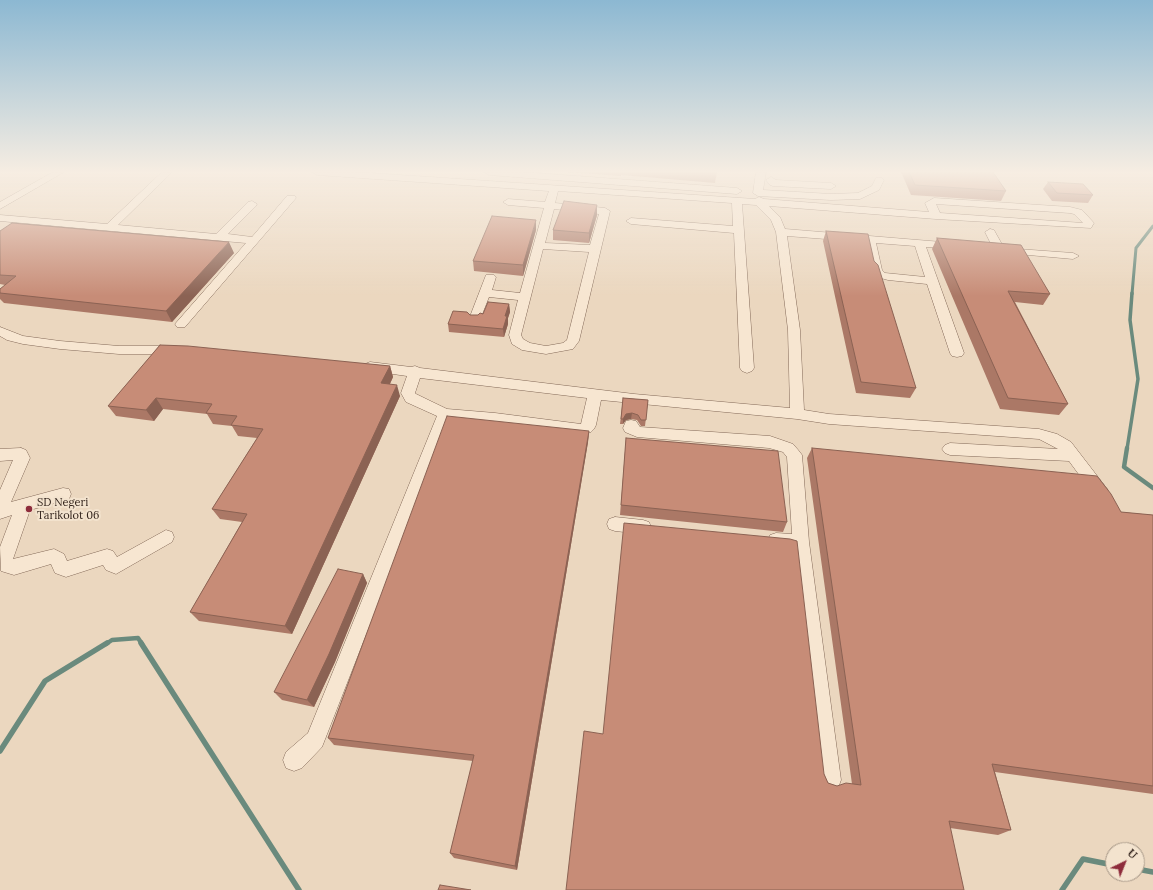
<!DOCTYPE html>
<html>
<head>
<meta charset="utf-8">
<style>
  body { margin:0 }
  #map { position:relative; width:1153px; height:890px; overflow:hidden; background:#ebd7bf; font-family:Lora,serif }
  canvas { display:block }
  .north { position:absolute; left:1105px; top:842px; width:40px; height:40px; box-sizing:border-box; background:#f3e3ce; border:1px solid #a69787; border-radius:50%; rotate:43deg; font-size:11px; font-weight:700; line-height:16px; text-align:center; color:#33241c }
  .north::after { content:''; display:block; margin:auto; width:14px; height:18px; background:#8e2c3b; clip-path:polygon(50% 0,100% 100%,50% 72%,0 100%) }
</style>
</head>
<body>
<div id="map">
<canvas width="1153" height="890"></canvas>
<div class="north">U</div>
</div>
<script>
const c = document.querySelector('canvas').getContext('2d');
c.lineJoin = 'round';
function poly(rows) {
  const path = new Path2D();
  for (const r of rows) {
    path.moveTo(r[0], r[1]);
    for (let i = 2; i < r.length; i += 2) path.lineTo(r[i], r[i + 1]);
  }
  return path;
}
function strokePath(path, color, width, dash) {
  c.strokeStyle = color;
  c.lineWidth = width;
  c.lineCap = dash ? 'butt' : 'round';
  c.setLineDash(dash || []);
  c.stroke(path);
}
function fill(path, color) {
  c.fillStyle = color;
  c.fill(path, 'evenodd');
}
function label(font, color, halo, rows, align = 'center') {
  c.font = font + ' Lora,serif';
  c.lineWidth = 4;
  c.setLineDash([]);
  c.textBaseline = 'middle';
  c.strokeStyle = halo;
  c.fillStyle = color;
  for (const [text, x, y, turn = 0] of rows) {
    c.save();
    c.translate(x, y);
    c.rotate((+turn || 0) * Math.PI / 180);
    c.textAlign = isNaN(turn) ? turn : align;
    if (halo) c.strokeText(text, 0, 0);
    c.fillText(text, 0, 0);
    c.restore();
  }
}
const streamFar3 = poly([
  [1132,294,1136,248,1153,226]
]);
const streamFar2 = poly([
  [1127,449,1138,379,1130,320,1132,293]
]);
const streamFar1 = poly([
  [1127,448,1124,467,1153,488],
  [106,644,112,640,138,638,142,644]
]);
const stream = poly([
  [141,643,299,890],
  [0,751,45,681,107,643],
  [1137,869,1153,872],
  [1062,890,1083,859,1113,865]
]);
const minor = poly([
  [53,172,64,172,0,209,0,202,53,172],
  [162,172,172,172,118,225,216,234,248,202,252,201,257,204,256,206,228,234,252,237,287,196,295,196,296,198,185,327,177,327,175,324,246,243,0,221,0,215,107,224,162,172],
  [312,172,356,172,755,199,759,197,764,199,929,212,925,203,934,198,1070,207,1082,210,1094,223,1091,228,936,219,769,206,780,217,785,229,954,243,959,246,954,249,926,247,964,353,962,356,957,357,952,356,950,353,927,284,888,280,877,277,871,271,865,242,787,236,800,330,804,410,829,414,1039,429,1057,434,1071,442,1108,490,1106,495,1100,496,1094,495,1069,461,950,455,945,453,942,449,945,445,950,443,1058,449,1039,439,829,424,797,419,601,400,596,425,594,429,591,432,581,434,495,423,450,420,322,747,302,768,294,771,286,768,283,760,286,752,308,733,437,416,406,402,401,393,407,376,365,370,363,367,365,364,370,362,411,367,415,366,420,368,634,394,790,408,788,330,776,232,771,220,756,205,742,204,754,368,752,371,747,373,742,371,740,368,734,233,631,224,626,221,631,218,733,226,732,203,558,191,555,203,605,208,610,211,579,341,573,349,546,354,522,350,512,344,509,335,518,300,489,297,479,322,471,322,469,319,486,275,494,275,496,277,492,290,520,293,544,208,508,205,503,202,508,199,545,202,549,191,317,175,312,172],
  [936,204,1070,213,1074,214,1083,223,940,213,936,204],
  [554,209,599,214,590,245,545,243,554,209],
  [876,243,915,246,925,277,885,273,882,270,876,243],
  [543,249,589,252,567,340,563,343,546,346,530,343,523,339,521,335,543,249],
  [420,378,587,398,581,424,495,413,447,409,416,394,415,393,420,378],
  [484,172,523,172,737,188,742,191,737,194,489,175,484,172],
  [756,172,766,172,763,190,831,194,858,193,872,186,876,178,882,178,884,180,879,190,860,199,831,200,758,196,753,193,756,172],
  [771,177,776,180,831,183,836,186,831,189,773,186,770,185,766,180,771,177],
  [990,229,994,230,1004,248,1073,253,1079,256,1073,259,995,252,985,232,990,229],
  [0,327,23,336,60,341,119,346,175,346,180,347,182,350,180,353,175,354,119,354,60,349,23,344,7,340,0,336,0,327],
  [631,420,636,421,640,427,770,436,793,444,799,451,802,455,809,542,841,780,838,788,830,791,822,788,819,780,793,549,776,547,770,545,768,540,770,535,776,533,792,534,787,457,783,452,769,448,637,437,625,432,623,428,626,421,631,420],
  [21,448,26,450,30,458,11,502,63,488,69,489,71,494,69,499,30,510,13,559,54,549,64,554,67,561,107,549,113,551,117,557,166,530,172,532,174,537,172,542,116,574,106,570,103,565,66,577,55,573,51,564,14,575,1,571,0,547,12,515,0,519,0,490,13,460,0,461,0,449,21,448],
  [615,517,643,520,649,522,651,527,649,532,643,534,615,531,609,529,607,524,609,519,615,517]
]);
const wall = poly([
  [567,172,717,172,715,183,621,175,621,176],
  [901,172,993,172,1006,191,1001,201,911,195],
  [1048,182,1093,195,1088,203,1052,201,1043,189],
  [597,205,597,215,589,243,553,240,553,230],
  [536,230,523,276,474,271,473,261],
  [0,231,234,253,172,322,4,303,0,299,0,289,5,285,0,284],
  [826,231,874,261,916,388,910,398,856,393,823,241],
  [937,238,1050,294,1043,305,1015,302,1068,404,1059,415,1000,409,932,249],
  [509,304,510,312,508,318,508,324,504,337,449,332,448,324,470,315,478,315],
  [160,345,390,366,393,377,390,384,400,396,292,634,199,621,190,612,242,522,220,519,212,509,257,438,238,436,232,426,213,424,207,414,163,409,154,421,116,416,108,406],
  [623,398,648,400,645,426,641,426,637,420,631,419,626,420,623,424,620,424],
  [589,431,588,442,517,870,454,858,450,853,473,761,334,745,328,738],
  [626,438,787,522,783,532,620,515],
  [812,448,1121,512,1153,515,1153,794,995,772,1011,830,998,835,950,828,566,890,824,774,828,783,837,786,852,784,807,458],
  [363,574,367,583,335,662,314,707,282,700,274,692]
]);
const shadedWall = poly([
  [597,205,597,215,589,243,589,233],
  [536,220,536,230,523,276,523,265],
  [229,242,234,253,172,322,166,311],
  [509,304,510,312,508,318,508,324,504,337,503,329,505,316],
  [390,366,393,377,385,394,381,383],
  [397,385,400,396,292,634,285,626],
  [156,398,163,409,154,421,146,410],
  [632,413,631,419,626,420,623,424,623,419,626,414],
  [589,431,588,442,517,870,515,866],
  [363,574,367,583,335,662,314,707,307,700]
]);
const building = poly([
  [909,172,993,172,1006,191,915,185,909,172],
  [1048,182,1083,184,1093,195,1057,193,1048,182],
  [564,201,597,205,589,233,553,230,564,201],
  [492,216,536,220,523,265,473,261,492,216],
  [12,223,229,242,166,311,0,293,0,289,16,276,0,275,0,231,12,223],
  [826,231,868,234,874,261,878,265,916,388,861,382,826,231],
  [937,238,1021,245,1050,294,1008,291,1068,404,1008,398,937,238],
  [488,302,509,304,505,316,507,316,503,329,448,324,453,311,467,312,470,315,478,315,480,313,483,314,488,302],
  [160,345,188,346,390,366,381,383,397,385,285,626,190,612,247,514,212,509,263,429,231,425,237,416,206,413,212,404,156,398,146,410,108,406,160,345],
  [623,398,648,400,646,420,641,420,638,415,632,413,626,414,623,419,621,419,623,398],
  [447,416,589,431,515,866,450,853,474,755,328,738,447,416],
  [626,438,778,451,787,522,621,505,626,438],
  [812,448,1097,476,1111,494,1121,512,1153,515,1153,786,992,764,1011,830,949,821,964,890,566,890,584,731,603,734,624,523,790,539,797,541,824,774,828,783,837,786,846,783,861,785,812,448],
  [338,569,363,574,329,654,307,700,274,692,338,569],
  [440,885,471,890,438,890,440,885]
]);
const markers = [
  [29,509,4,"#8e2c3b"]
];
const poiNames = [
  ["SD Negeri",37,503],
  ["Tarikolot 06",37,516]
];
strokePath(streamFar3, '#6a8a7d', 3);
strokePath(streamFar2, '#6a8a7d', 3.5);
strokePath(streamFar1, '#6a8a7d', 4.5);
strokePath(stream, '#6a8a7d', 5.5);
strokePath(minor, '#836958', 1);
fill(minor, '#f7e6d1');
fill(wall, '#ab7866');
fill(shadedWall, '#8b6253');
fill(building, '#c78c77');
strokePath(building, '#8b6253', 1);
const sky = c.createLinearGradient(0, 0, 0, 296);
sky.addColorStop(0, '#8cb8d2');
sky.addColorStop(0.58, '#f6ede2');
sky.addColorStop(1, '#f6ede200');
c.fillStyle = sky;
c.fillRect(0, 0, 1153, 296);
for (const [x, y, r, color] of markers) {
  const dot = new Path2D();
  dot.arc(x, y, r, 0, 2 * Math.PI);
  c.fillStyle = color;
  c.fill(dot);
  strokePath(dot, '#f3e3ce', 1.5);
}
label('11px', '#33241c', '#f3e3ce', poiNames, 'left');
</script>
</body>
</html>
